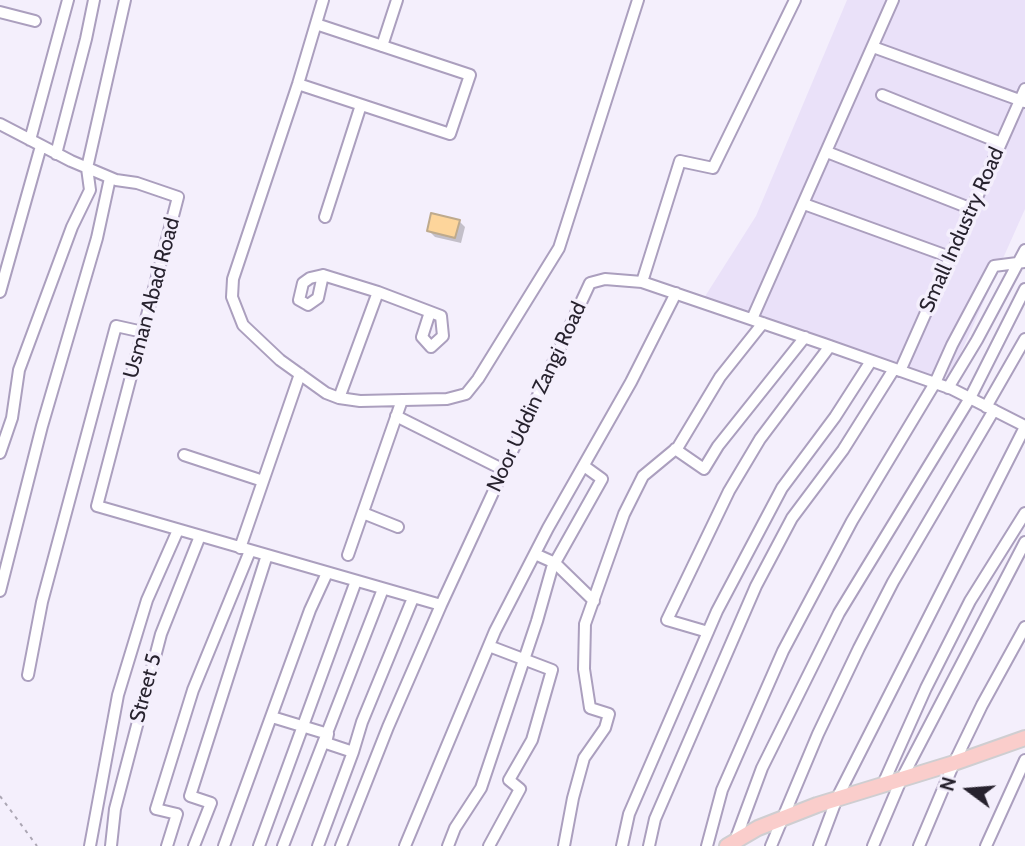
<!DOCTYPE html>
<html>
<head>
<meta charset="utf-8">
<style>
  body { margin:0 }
  #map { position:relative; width:1025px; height:846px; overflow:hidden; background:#f4effc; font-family:Cabin,sans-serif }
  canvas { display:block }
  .north { position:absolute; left:934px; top:755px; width:70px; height:70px; -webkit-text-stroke:5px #f4effc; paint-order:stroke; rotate:286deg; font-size:19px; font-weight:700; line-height:28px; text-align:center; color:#27222e }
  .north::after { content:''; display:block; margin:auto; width:24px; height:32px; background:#27222e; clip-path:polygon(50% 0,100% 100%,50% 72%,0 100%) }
</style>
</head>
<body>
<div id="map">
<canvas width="1025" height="846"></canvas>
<div class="north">N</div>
</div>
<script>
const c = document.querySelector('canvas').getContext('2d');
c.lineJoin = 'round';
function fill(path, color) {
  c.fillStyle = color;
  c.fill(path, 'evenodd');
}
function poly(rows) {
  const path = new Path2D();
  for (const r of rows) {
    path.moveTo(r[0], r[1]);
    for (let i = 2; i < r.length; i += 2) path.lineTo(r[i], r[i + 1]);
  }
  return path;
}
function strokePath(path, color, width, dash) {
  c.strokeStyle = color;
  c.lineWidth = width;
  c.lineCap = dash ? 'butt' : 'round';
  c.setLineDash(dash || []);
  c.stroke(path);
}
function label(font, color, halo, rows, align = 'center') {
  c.font = font + ' Cabin,sans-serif';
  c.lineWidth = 7;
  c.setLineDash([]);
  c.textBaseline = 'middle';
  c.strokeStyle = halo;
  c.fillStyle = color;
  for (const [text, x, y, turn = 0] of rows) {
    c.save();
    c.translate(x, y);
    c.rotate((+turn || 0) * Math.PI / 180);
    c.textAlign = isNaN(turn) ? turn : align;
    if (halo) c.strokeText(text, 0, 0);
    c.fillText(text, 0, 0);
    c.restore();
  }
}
const built = poly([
  [847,0,1025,0,1025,209,947,384,704,298,756,216]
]);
const shadow = poly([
  [459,221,465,227,461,243,435,237,429,231]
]);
const building = poly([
  [431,213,460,220,455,238,427,231,431,213]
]);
const path = poly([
  [0,796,37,846]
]);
const minor = poly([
  [323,0,298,84,233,279,232,297,243,325,280,360,326,393,339,398,360,401,447,399,466,394,478,379,559,248,638,0],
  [0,12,35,21],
  [382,46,397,0],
  [873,47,1025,102],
  [298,84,450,134,470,75,316,24],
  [882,95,1001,143],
  [0,124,71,161,116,180,137,183,178,197,97,506,441,605,590,283,605,279,642,282,824,344,952,389,1025,426],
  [30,140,68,0],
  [827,152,972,209],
  [56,154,86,39,94,0],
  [804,204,950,257],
  [325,217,361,105],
  [323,275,318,298,308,305,299,300,303,283,310,278,323,275,378,292,339,398],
  [642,282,680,161,713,168,795,0],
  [0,292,41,146],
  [378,292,441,316,443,336,431,347,422,337,430,312],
  [752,319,893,0],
  [900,371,1025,89],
  [948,388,977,340,1025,250],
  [986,407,1025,339],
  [396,416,504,470],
  [675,449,704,469,718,446,805,337],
  [0,453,12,418,19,370,72,227,90,190,87,168,125,0],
  [184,455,263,481],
  [363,513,398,527],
  [240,548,300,374],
  [535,554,555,563,594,601],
  [348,555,402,400],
  [0,591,42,426,97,238,110,178],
  [708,632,667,620,729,491,760,439,830,346],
  [489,646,552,670,532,740,509,780,520,789,489,846],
  [28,675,42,602,116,326,143,332],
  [272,717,328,734,326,743,353,752,362,722,413,598],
  [883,784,926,688,970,601,1025,513],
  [735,841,762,768,839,613,970,398,1025,289],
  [90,846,118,695,147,600,178,530],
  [111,846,115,809,161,634,200,536],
  [167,846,177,814,156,809,193,690,250,551],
  [194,846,211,803,190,796,267,555],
  [224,846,310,610,327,573],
  [259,846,356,581],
  [283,846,383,589],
  [318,846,353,752],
  [341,846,388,727,441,605],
  [405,846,495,631,548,528,631,382,676,293],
  [448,846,455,828,481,788,537,621,552,568,602,479,584,466],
  [564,846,573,798,584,758,605,728,609,714,590,708,584,669,585,624,624,514,643,476,678,447,720,377,763,323],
  [622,846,629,814,717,611,782,488,835,417,871,361],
  [649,846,655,819,756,586,792,518,843,450,894,369],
  [707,846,722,790,783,651,852,521,935,383,952,345,994,266,1025,262],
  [771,846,818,734,859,648,893,582,994,410],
  [819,846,837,798,1025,427],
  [873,846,901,780,1025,542],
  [919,846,954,763,982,705,1025,627],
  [986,846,1025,760]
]);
const major = poly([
  [727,846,758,828,817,805,954,763,1025,738]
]);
const streetNames = [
  ["Small Industry Road",962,230,-66],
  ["Usman Abad Road",152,298,-75],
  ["Noor Uddin Zangi Road",537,397,-65],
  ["Street 5",146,688,-75]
];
fill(built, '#eae1f9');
fill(shadow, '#0003');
fill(building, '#fdd59b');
strokePath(building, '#beaa8d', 2);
strokePath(minor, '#ab9fbe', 14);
strokePath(major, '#cfced1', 18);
strokePath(path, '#aca7b4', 2, [3.5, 5]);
strokePath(minor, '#fff', 10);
strokePath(major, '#facdcb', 14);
label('21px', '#27222e', '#f4effc', streetNames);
</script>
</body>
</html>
